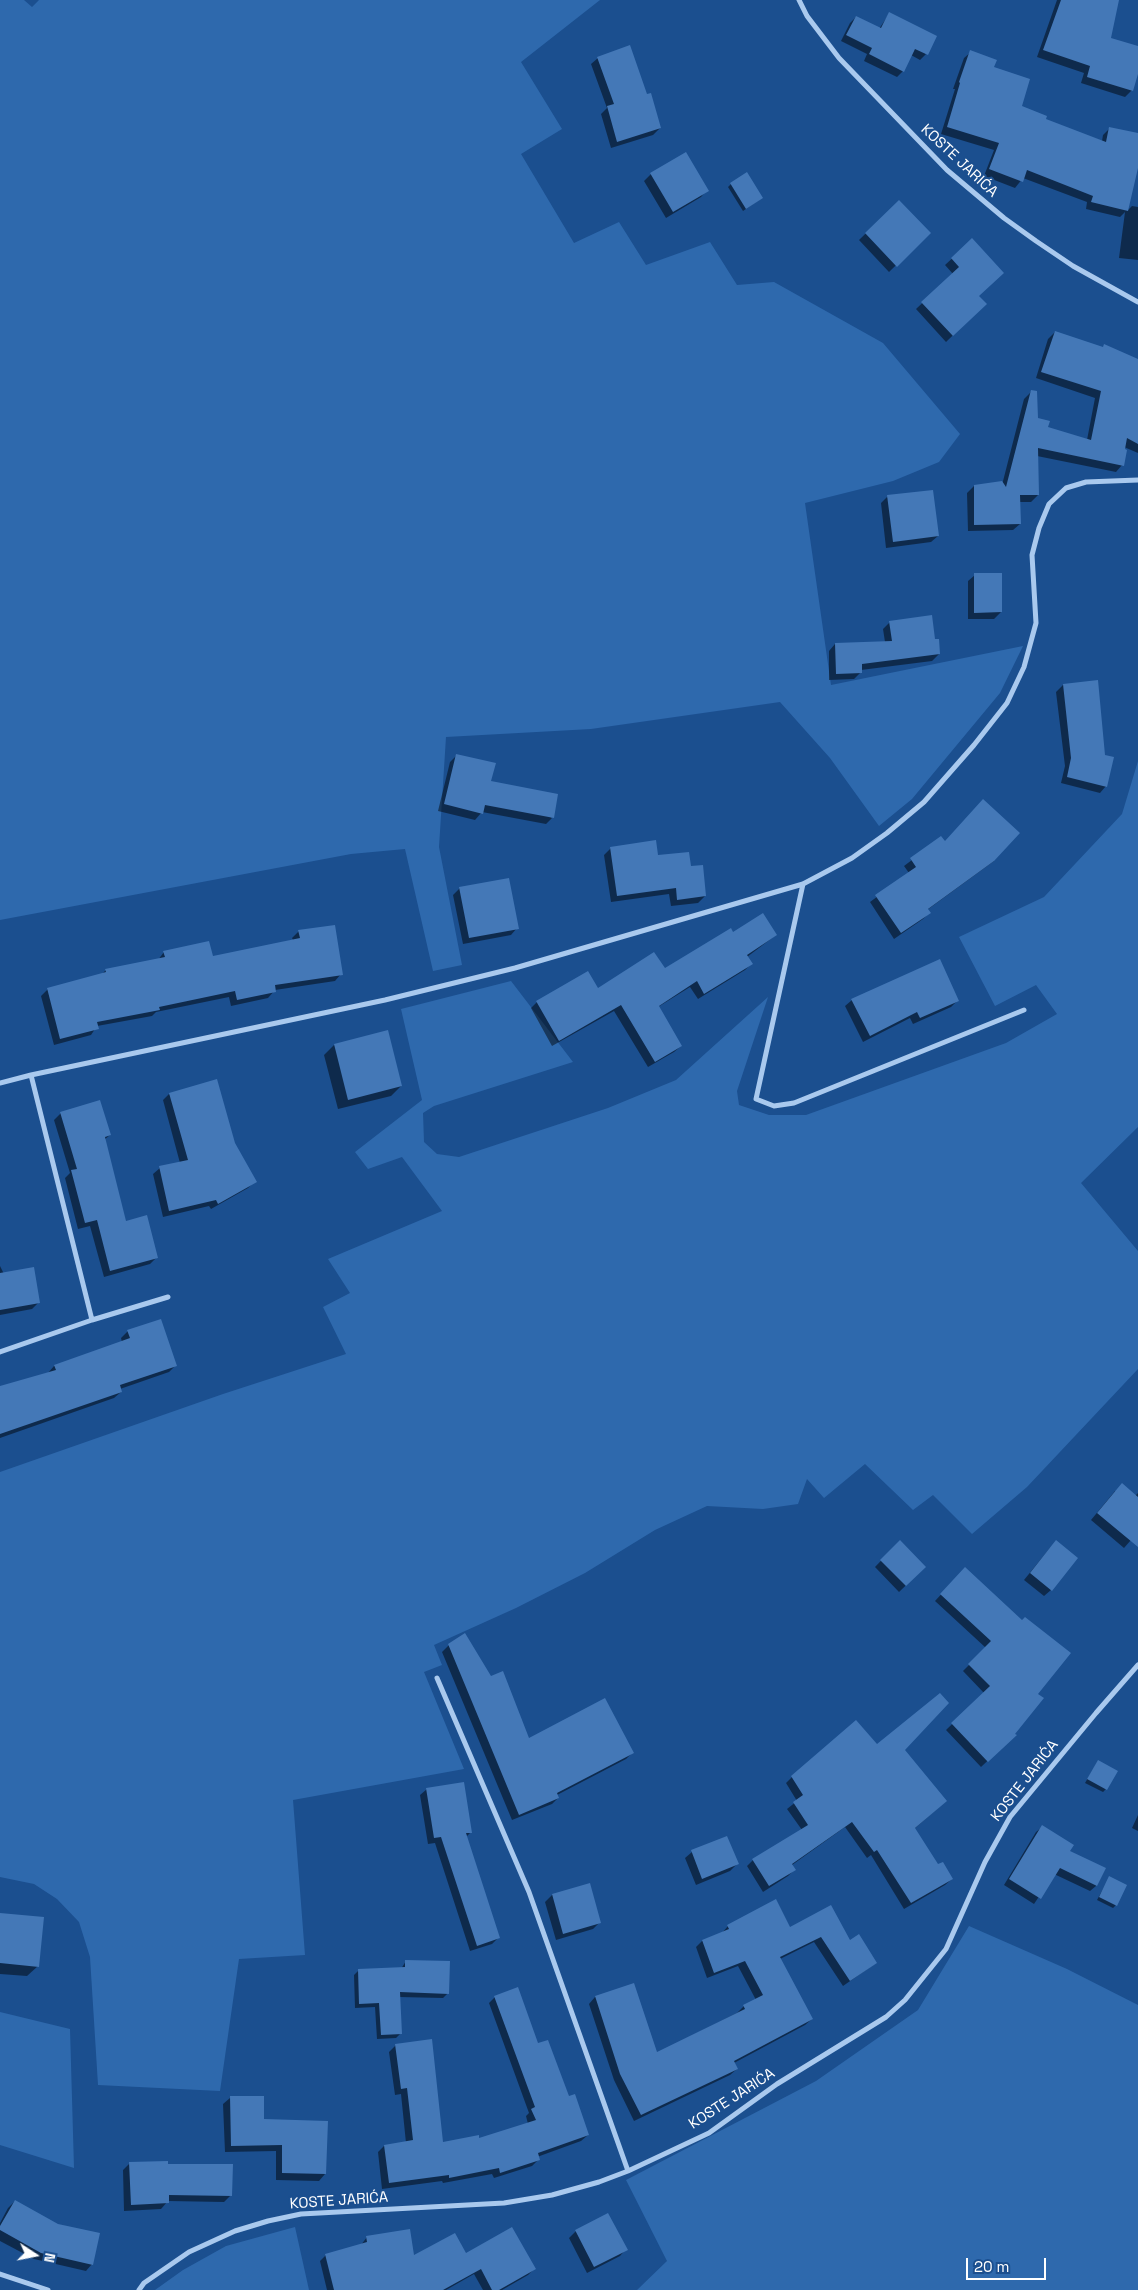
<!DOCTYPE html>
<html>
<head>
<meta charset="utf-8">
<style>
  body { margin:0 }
  #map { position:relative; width:1138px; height:2290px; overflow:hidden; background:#1b4f8f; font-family:"Space Grotesk",sans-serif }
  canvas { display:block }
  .north { position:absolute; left:10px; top:2230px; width:50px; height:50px; -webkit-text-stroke:4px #1b4f8f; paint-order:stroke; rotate:101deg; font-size:14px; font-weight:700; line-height:20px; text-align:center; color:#fff }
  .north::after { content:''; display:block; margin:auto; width:18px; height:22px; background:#fff; clip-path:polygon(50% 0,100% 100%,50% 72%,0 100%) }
  .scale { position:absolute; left:966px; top:2258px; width:80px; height:22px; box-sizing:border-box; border:2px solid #fff; border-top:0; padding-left:6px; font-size:15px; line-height:18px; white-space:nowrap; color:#fff; -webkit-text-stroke:4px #1b4f8f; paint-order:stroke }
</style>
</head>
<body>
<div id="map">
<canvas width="1138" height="2290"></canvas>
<div class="north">N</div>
<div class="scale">20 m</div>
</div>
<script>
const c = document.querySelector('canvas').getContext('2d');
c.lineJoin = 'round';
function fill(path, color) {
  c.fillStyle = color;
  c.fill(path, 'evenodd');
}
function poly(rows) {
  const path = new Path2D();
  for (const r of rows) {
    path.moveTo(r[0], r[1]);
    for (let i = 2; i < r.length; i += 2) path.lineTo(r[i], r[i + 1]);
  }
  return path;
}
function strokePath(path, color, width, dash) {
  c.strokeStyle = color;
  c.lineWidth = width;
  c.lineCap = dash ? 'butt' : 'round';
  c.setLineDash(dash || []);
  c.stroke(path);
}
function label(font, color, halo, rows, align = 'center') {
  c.font = font + ' "Space Grotesk",sans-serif';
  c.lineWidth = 4;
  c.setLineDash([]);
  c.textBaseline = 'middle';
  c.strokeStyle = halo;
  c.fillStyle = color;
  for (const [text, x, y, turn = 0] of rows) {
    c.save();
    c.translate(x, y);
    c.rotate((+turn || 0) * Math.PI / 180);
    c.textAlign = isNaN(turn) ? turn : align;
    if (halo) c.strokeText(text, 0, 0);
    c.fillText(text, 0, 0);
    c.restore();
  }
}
const green = poly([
  [0,0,24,0,32,7,39,0,600,0,521,62,562,129,521,154,574,243,619,222,646,265,710,242,737,285,774,282,883,343,960,434,939,462,893,481,805,503,831,685,1023,646,1000,693,912,799,879,826,830,758,780,702,591,729,446,737,439,847,462,965,433,971,405,849,351,854,0,920],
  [1138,761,1138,1127,1081,1183,1138,1251,1138,1369,1027,1487,972,1534,933,1495,913,1510,865,1464,824,1498,807,1479,798,1504,763,1509,707,1506,655,1530,585,1573,516,1608,434,1645,442,1665,424,1672,464,1769,293,1800,305,1955,239,1959,220,2091,98,2085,90,1957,79,1922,57,1899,34,1884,0,1877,0,1472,223,1394,346,1354,323,1307,350,1293,328,1259,442,1211,402,1157,368,1169,355,1152,422,1100,401,1009,511,981,573,1062,434,1106,423,1113,424,1142,437,1154,459,1157,608,1108,676,1080,768,997,737,1091,739,1105,769,1115,806,1115,1006,1043,1057,1014,1036,985,995,1006,959,937,1044,897,1122,814],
  [969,1926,1067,1969,1138,2005,1138,2290,637,2290,667,2261,626,2180,816,2081,918,2010],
  [0,2012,70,2029,74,2168,0,2145],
  [295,2227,309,2290,155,2290,183,2270,226,2246]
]);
const shadow = poly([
  [1057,0,1118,0,1110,39,1138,47,1138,69,1132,90,1125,97,1081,83,1084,73,1037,57],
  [889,14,926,54,920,60,911,55,903,71,897,77,864,61,867,54,841,41,850,23,856,17,879,29],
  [971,52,992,68,1020,107,1045,120,1102,141,1103,135,1110,128,1138,135,1138,163,1127,211,1132,206,1138,207,1138,260,1119,258,1125,212,1120,217,1086,209,1087,202,1023,178,1015,188,984,176,994,150,941,134,955,89,953,89,964,58],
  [598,58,660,128,653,135,611,148,601,114,607,108,591,64],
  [651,174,707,190,701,197,666,218,644,181],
  [731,184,759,200,743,211,728,187],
  [899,201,929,233,889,272,859,240],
  [972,240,978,296,985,304,946,342,916,309,953,274,945,265],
  [1055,332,1138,360,1138,453,1124,447,1122,465,1116,472,1037,456,1038,495,1031,502,1019,502,1020,524,1013,530,968,531,967,493,974,486,1002,485,1024,399,1031,392,1036,419,1047,428,1087,440,1095,398,1036,378,1048,339],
  [887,497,938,536,931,542,886,548,881,503],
  [975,575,1001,612,994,619,968,619,968,581],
  [890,622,934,640,939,654,932,661,861,670,861,672,854,679,829,680,829,651,835,644,885,642,883,629],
  [1096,681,1106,786,1100,793,1061,783,1065,766,1056,692,1063,685],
  [457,755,490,782,552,818,546,824,482,812,475,820,438,811,450,762],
  [941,838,944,843,994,861,927,910,929,913,923,919,894,939,870,902,909,873,904,866],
  [611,848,657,857,689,868,705,896,698,903,671,906,669,894,611,902,604,855],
  [460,888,517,928,511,935,463,944,453,895],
  [299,931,341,974,335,981,275,990,268,998,231,1006,229,997,156,1012,152,1016,97,1026,91,1035,54,1045,41,996,48,989,101,975,106,970,158,960,164,952,212,958,293,940,292,938],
  [776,935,747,957,751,964,745,970,698,999,690,987,658,1007,681,1046,674,1052,648,1067,614,1011,552,1046,531,1008,537,1002,598,990],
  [852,1000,958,1000,951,1007,913,1024,910,1018,863,1042,845,1006],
  [334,1045,401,1086,391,1096,338,1109,324,1055],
  [169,1094,234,1143,255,1181,248,1188,211,1209,209,1206,163,1217,153,1174,160,1168,180,1163,163,1100],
  [61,1113,110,1135,104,1140,125,1222,157,1257,150,1264,104,1277,90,1226,78,1229,65,1178,70,1173,54,1120],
  [0,1266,4,1274,39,1302,32,1309,0,1315],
  [128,1331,175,1366,169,1372,120,1389,121,1392,114,1398,0,1438,0,1388,48,1373,54,1366,122,1342,121,1338],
  [1115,1491,1135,1496,1138,1493,1138,1532,1124,1548,1091,1520],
  [900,1541,925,1567,899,1592,875,1567],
  [1050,1548,1051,1590,1044,1596,1024,1580],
  [959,1575,1037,1694,1013,1734,1015,1735,981,1767,946,1730,984,1693,963,1671,986,1648,935,1601],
  [449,1645,529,1740,632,1753,626,1759,557,1795,558,1798,552,1804,512,1820,442,1652],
  [877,1746,903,1750,946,1801,914,1829,938,1866,952,1879,945,1885,904,1909,871,1855,867,1858,845,1827,792,1865,794,1870,788,1876,763,1892,747,1866,753,1860,802,1830,787,1809,797,1801,786,1783,792,1777],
  [1098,1761,1106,1789,1103,1792,1085,1783],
  [427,1789,471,1832,466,1837,499,1937,492,1944,470,1951,435,1843,428,1844,420,1795],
  [1138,1815,1138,1831,1132,1828],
  [1042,1827,1068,1852,1104,1868,1096,1886,1090,1891,1054,1874,1034,1904,1004,1885,1036,1832],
  [692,1852,737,1864,730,1871,696,1885,685,1858],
  [1109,1878,1116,1905,1113,1908,1097,1900],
  [589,1884,599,1923,593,1929,556,1940,545,1902,552,1895],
  [0,1914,38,1966,27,1976,0,1974],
  [728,1926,790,1928,849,1942,876,1963,843,1986,814,1942,780,1959,812,2019,805,2025,734,2063,737,2069,730,2075,634,2121,614,2080,589,2004,595,1997,633,1985,656,2054,737,2013,744,2006,756,2000,738,1966,707,1978,696,1947,702,1941,722,1933],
  [406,1961,448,1993,443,1998,399,1997,401,2033,396,2038,377,2039,375,2007,355,2008,354,1975,359,1970,401,1969],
  [495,1997,537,2045,588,2135,581,2141,537,2157,538,2160,532,2166,494,2178,492,2174,443,2183,442,2181,382,2189,378,2152,384,2146,406,2143,401,2094,395,2095,389,2052,396,2045,442,2143,478,2140,528,2124,526,2116,529,2113,489,2003],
  [230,2098,263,2120,325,2174,319,2181,276,2180,276,2151,225,2152,223,2104],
  [130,2163,167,2165,231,2195,224,2202,168,2201,161,2209,124,2211,123,2170],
  [15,2201,92,2264,86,2271,34,2259,0,2241,0,2223,8,2208],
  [608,2215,626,2249,620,2256,587,2273,569,2238,576,2231],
  [367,2237,414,2257,534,2269,528,2275,502,2290,483,2290,474,2274,446,2290,327,2290,320,2261,326,2255,361,2245]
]);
const building = poly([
  [1061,0,1119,0,1111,38,1138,46,1138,74,1133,91,1087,77,1090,66,1043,50],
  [889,12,937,36,928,55,915,49,904,72,869,54,872,48,846,35,856,16,881,28],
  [630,45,647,94,651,93,661,128,617,142,607,106,614,104,597,57],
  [970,50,997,60,994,67,1030,79,1022,106,1047,116,1046,119,1106,142,1109,127,1138,133,1138,168,1128,211,1091,202,1093,196,1027,170,1023,182,989,169,999,143,947,127,960,83,959,82],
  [686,152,709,191,673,212,650,173],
  [747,172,763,198,746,209,730,183],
  [899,200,931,233,897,267,865,233],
  [972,238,1004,273,979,296,987,304,953,336,921,302,959,267,951,258],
  [1055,331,1103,347,1104,344,1138,359,1138,444,1127,438,1125,449,1127,450,1124,466,1038,448,1039,495,1020,495,1021,524,974,525,974,485,1002,481,1006,487,1031,390,1037,391,1038,418,1050,421,1048,427,1091,440,1101,391,1041,372],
  [933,490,939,536,893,542,887,495],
  [974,573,1002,573,1002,612,974,613],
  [932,615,935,639,939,639,940,654,862,664,862,673,836,674,835,643,892,641,889,621],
  [1098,680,1105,755,1114,757,1107,787,1067,777,1071,758,1063,684],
  [456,754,496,763,491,781,558,794,554,818,485,805,483,814,444,804],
  [983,799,1020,833,994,861,928,909,931,913,901,933,875,895,916,867,910,858,941,836,945,841],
  [656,840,658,855,689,852,691,866,703,865,706,896,677,900,676,888,617,896,610,847],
  [509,878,519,929,469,938,459,887],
  [763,913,777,935,747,955,753,964,704,994,697,981,659,1006,682,1046,655,1062,621,1005,559,1041,536,1001,588,971,598,988,654,952,665,968,731,928,733,932],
  [335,925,343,975,275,985,276,992,237,1000,235,991,159,1007,160,1010,97,1022,99,1029,60,1039,47,988,106,972,105,969,165,957,163,951,209,941,213,956,300,938,298,930],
  [940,959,959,1001,920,1018,917,1012,870,1036,851,999],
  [388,1030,402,1086,348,1100,334,1044],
  [217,1079,235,1143,257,1182,218,1204,216,1200,169,1211,159,1166,188,1160,169,1093],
  [100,1100,111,1135,105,1137,126,1221,147,1215,158,1258,110,1271,97,1220,85,1223,71,1170,77,1169,60,1112],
  [34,1267,40,1303,0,1310,0,1273],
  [161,1319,177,1366,120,1385,122,1392,0,1434,0,1386,56,1370,54,1365,130,1338,127,1330],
  [1122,1483,1138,1497,1138,1547,1097,1513],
  [900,1540,926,1567,906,1586,880,1560],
  [1056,1540,1078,1558,1052,1591,1030,1573],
  [965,1567,1022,1620,1025,1617,1071,1653,1038,1694,1044,1698,1015,1734,1017,1735,988,1762,951,1723,990,1686,968,1664,991,1641,940,1594],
  [465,1633,491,1676,503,1671,529,1738,605,1698,634,1753,557,1793,559,1798,519,1815,448,1644],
  [940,1693,949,1703,905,1750,947,1801,915,1828,938,1864,943,1862,953,1879,911,1903,877,1850,874,1852,852,1822,792,1864,796,1870,769,1886,752,1859,808,1825,793,1802,803,1795,791,1776,856,1720,877,1744],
  [1098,1760,1118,1771,1107,1790,1087,1779],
  [464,1782,472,1833,466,1833,500,1938,477,1946,441,1837,434,1838,426,1788],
  [1042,1825,1074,1845,1070,1851,1106,1868,1097,1886,1060,1868,1041,1899,1009,1879],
  [727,1836,739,1864,702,1879,691,1850],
  [1109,1876,1127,1885,1117,1906,1099,1897],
  [590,1883,601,1923,563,1934,552,1894],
  [776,1899,790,1927,831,1905,850,1940,859,1934,877,1963,850,1981,821,1937,780,1957,813,2019,734,2061,738,2069,641,2115,620,2074,595,1996,634,1983,657,2052,745,2009,743,2005,763,1995,745,1961,714,1973,702,1940,729,1929,727,1925],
  [0,1913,44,1917,39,1967,0,1963],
  [405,1960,450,1961,449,1994,400,1992,402,2034,381,2035,379,2003,359,2004,358,1969,405,1967],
  [518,1987,538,2043,548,2040,569,2096,575,2094,589,2135,538,2153,540,2160,500,2173,499,2168,449,2178,449,2175,389,2183,384,2145,413,2140,407,2088,401,2089,395,2044,432,2039,443,2142,479,2135,479,2138,536,2120,531,2109,535,2107,494,1996],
  [230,2096,264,2096,264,2119,328,2121,326,2174,282,2173,282,2145,231,2146],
  [168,2161,168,2164,233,2164,232,2196,169,2195,169,2203,131,2205,129,2162],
  [15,2200,58,2224,100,2233,93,2265,41,2253,0,2230,0,2226],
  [608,2213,628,2250,594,2267,575,2230],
  [512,2227,536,2269,499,2290,492,2290,481,2269,443,2290,334,2290,325,2254,367,2242,366,2236,410,2229,414,2255,455,2233,466,2253]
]);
const minor = poly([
  [799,0,807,16,839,58,947,170,1004,218,1036,241,1073,266,1138,302],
  [803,884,756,1099,774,1106,794,1103,1024,1010],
  [31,1075,92,1320],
  [0,1083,31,1075,385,1000,515,968,803,884,852,858,887,833,924,802,974,745,1007,703,1024,667,1036,623,1032,555,1039,528,1049,504,1066,488,1086,482,1138,480],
  [0,1352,92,1320,168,1297],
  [437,1678,529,1892,628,2171],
  [0,2274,48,2290],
  [139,2290,144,2283,189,2252,235,2231,268,2221,301,2214,504,2203,552,2195,599,2182,628,2171,709,2133,777,2084,886,2017,905,2000,946,1949,985,1862,1010,1817,1096,1713,1138,1665]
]);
const streetNames = [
  ["KOSTE JARIĆA",959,161,43],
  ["KOSTE JARIĆA",1025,1781,-52],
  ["KOSTE JARIĆA",732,2099,-33],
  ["KOSTE JARIĆA",339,2201,-4]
];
fill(green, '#2e69ad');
fill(shadow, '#0007');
fill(building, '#4478b7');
strokePath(minor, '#a9c9ee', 5);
label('15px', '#fff', '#1b4f8f', streetNames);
</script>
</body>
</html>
